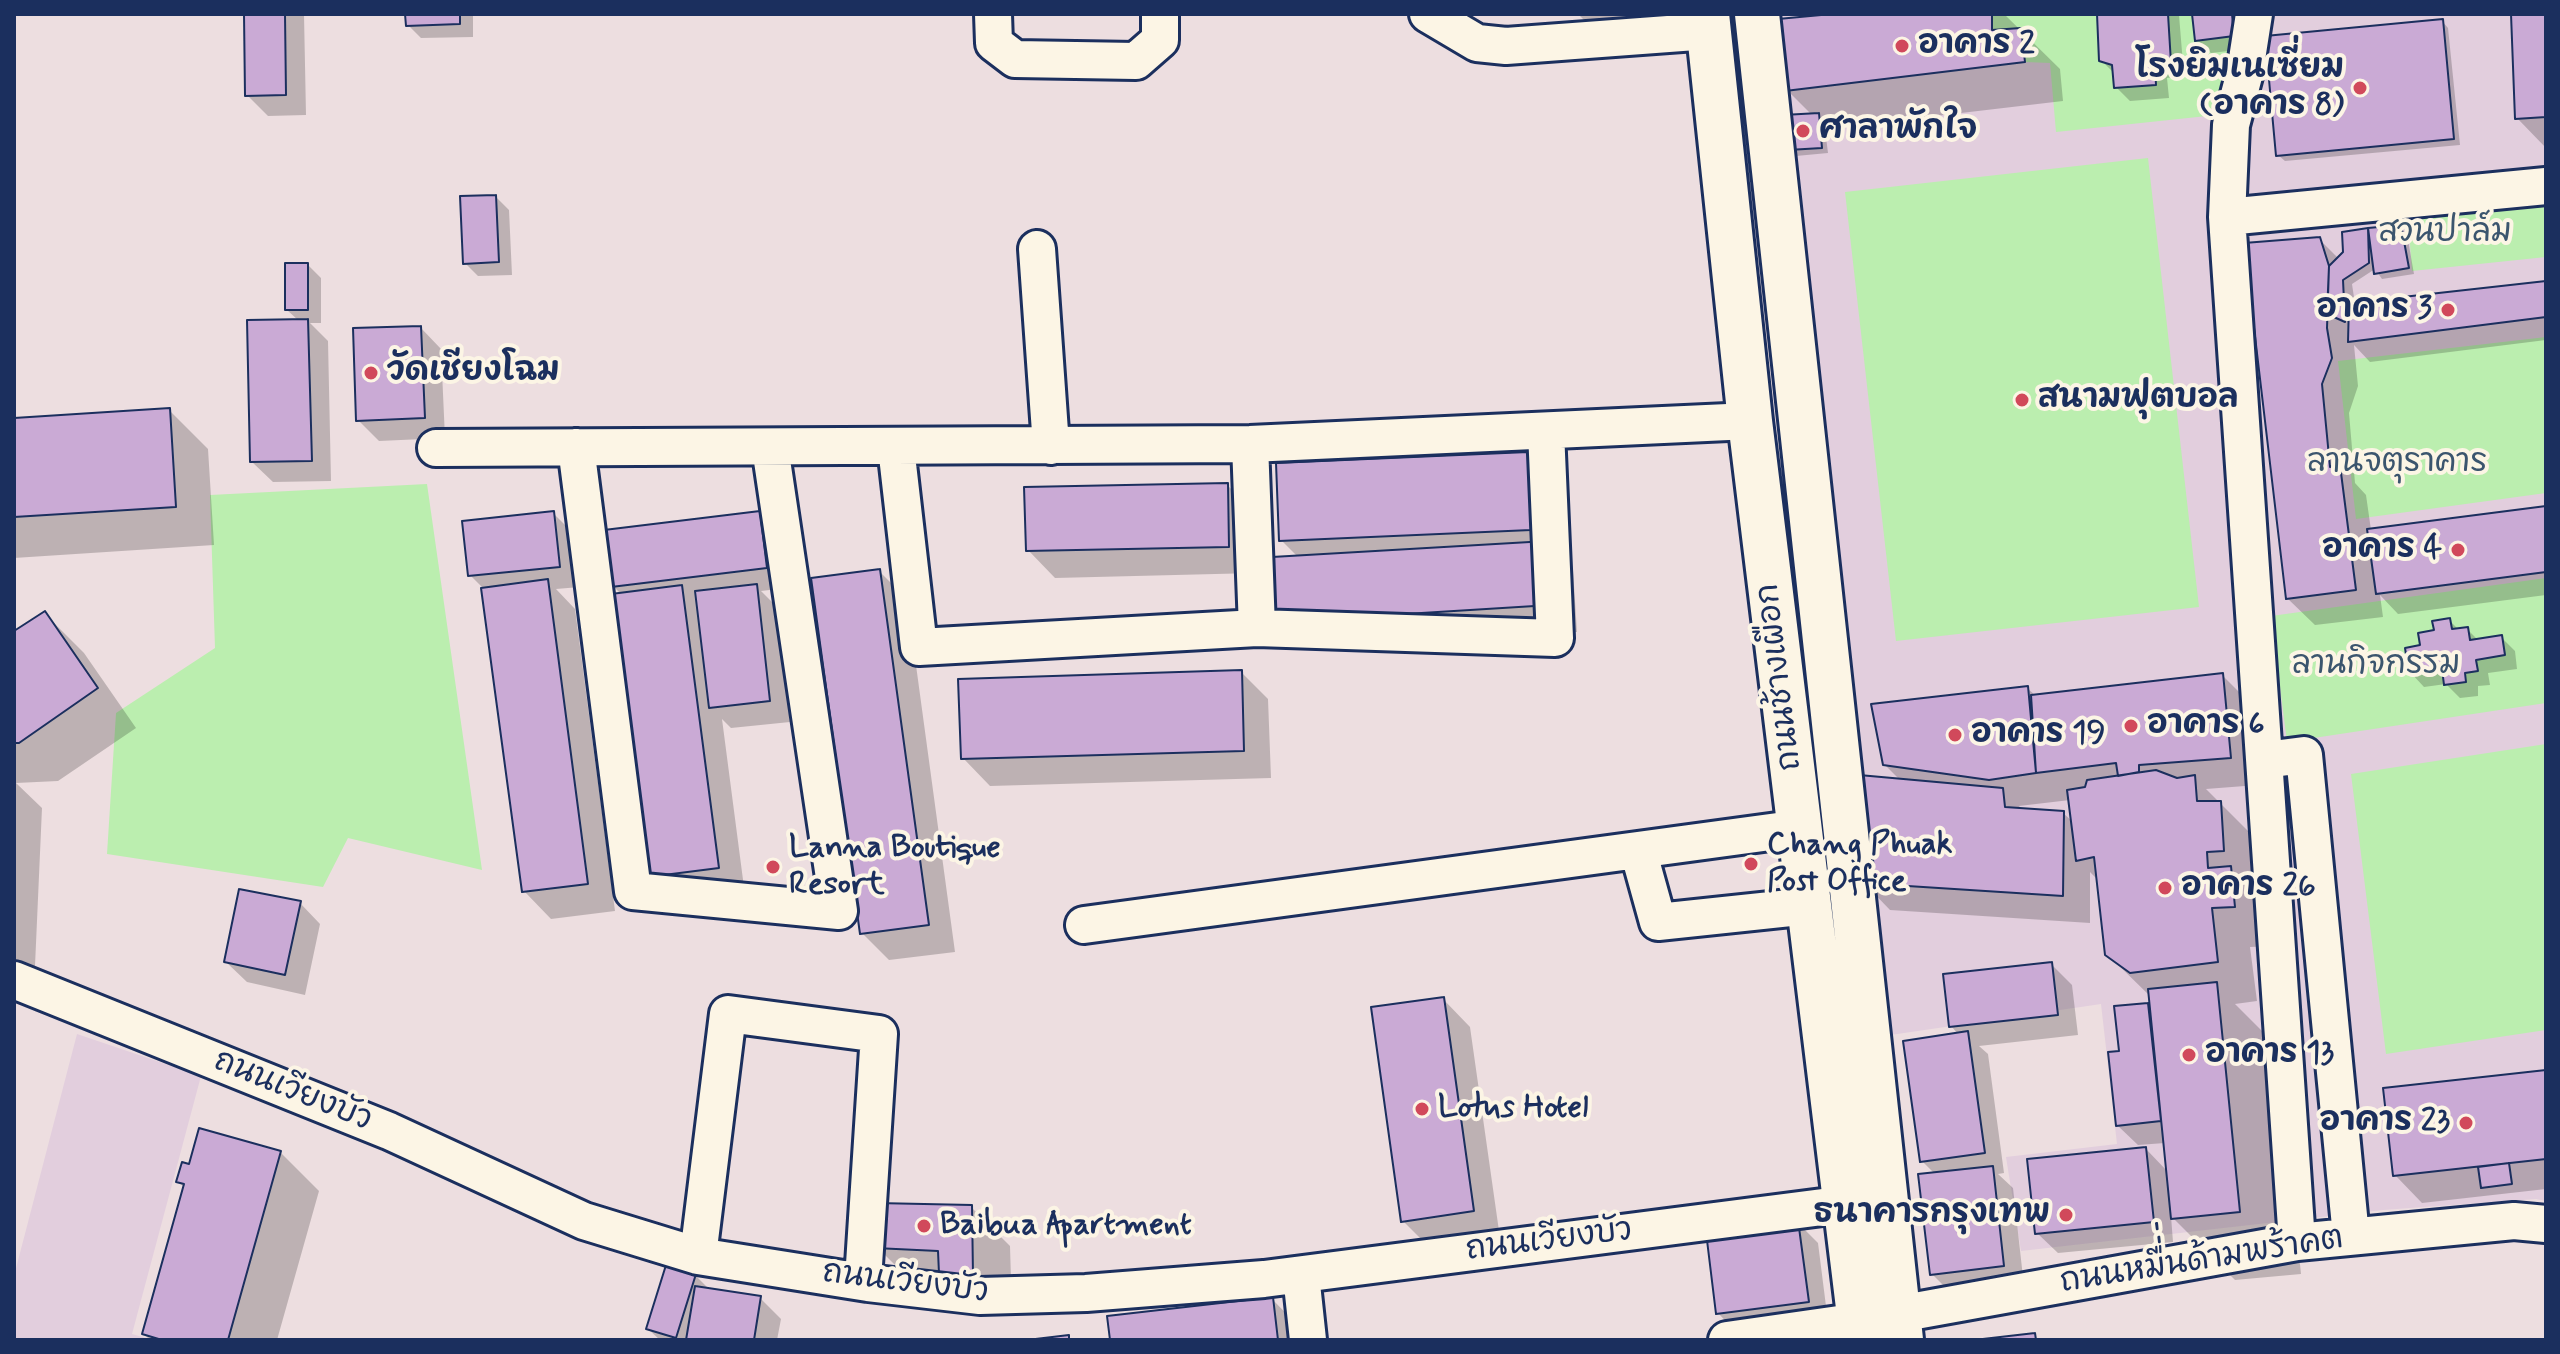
<!DOCTYPE html>
<html>
<head>
<meta charset="utf-8">
<style>
  body { margin:0 }
  #map { position:relative; width:2560px; height:1354px; overflow:hidden; background:#eddee0; font-family:Mynerve,sans-serif }
  canvas { display:block }
  .frame { position:absolute; inset:0; border:16px solid #1b2f5e; pointer-events:none }
</style>
</head>
<body>
<div id="map">
<canvas width="2560" height="1354"></canvas>
<div class="frame"></div>
</div>
<script>
const c = document.querySelector('canvas').getContext('2d');
c.lineJoin = 'round';
function fill(path, color) {
  c.fillStyle = color;
  c.fill(path, 'evenodd');
}
function poly(rows) {
  const path = new Path2D();
  for (const r of rows) {
    path.moveTo(r[0], r[1]);
    for (let i = 2; i < r.length; i += 2) path.lineTo(r[i], r[i + 1]);
  }
  return path;
}
function strokePath(path, color, width, dash) {
  c.strokeStyle = color;
  c.lineWidth = width;
  c.lineCap = dash ? 'butt' : 'round';
  c.setLineDash(dash || []);
  c.stroke(path);
}
function label(font, color, halo, rows, align = 'center') {
  c.font = font + ' Mynerve,"Playpen Sans Thai",sans-serif';
  c.lineWidth = 8;
  c.setLineDash([]);
  c.textBaseline = 'middle';
  c.strokeStyle = halo;
  c.fillStyle = color;
  for (const [text, x, y, turn = 0] of rows) {
    c.save();
    c.translate(x, y);
    c.rotate((+turn || 0) * Math.PI / 180);
    c.textAlign = isNaN(turn) ? turn : align;
    if (halo) c.strokeText(text, 0, 0);
    c.fillText(text, 0, 0);
    c.restore();
  }
}
const built = poly([
  [1769,14,2546,14,2546,1201,2536,1199,2383,1210,2021,1251,2006,1157,2117,1144,2101,1004,1877,1037,1861,883,2063,896,2064,811,2005,807,2003,788,1848,774],
  [77,1034,201,1076,132,1334,153,1340,14,1340,14,1276]
]);
const green = poly([
  [1992,14,2243,14,2232,79,2207,116,2056,132,2050,63,2025,62,2021,28,1992,30],
  [2148,158,2199,607,1896,641,1845,192],
  [2546,192,2546,257,2412,271,2407,205],
  [2546,337,2546,493,2356,519,2338,361],
  [427,484,482,870,348,838,323,887,107,854,116,713,215,648,210,495],
  [2546,578,2546,703,2287,742,2271,616],
  [2546,744,2546,1030,2386,1054,2351,774]
]);
const shadow = poly([
  [246,14,304,14,306,115,268,116,247,95],
  [407,14,473,14,473,37,421,38,408,25],
  [1578,14,1670,14,1671,30,1599,35],
  [1852,14,2004,14,2060,69,2063,101,1825,129,1828,153,1796,156,1790,149,1812,115,1787,90],
  [2099,14,2179,15,2184,76,2167,78,2169,98,2130,101,2116,87,2115,74,2101,60],
  [2194,14,2243,14,2246,49,2211,53,2197,40],
  [2513,14,2546,14,2546,148,2517,118],
  [2442,21,2448,28,2460,145,2285,161,2278,155],
  [496,197,509,210,512,275,478,276,465,263],
  [2401,228,2407,234,2414,274,2382,279,2375,269,2352,284,2355,304,2546,284,2546,340,2370,362,2354,345,2358,386,2349,413,2355,483,2366,495,2371,530,2546,508,2546,595,2398,614,2380,595,2383,617,2315,625,2287,598,2319,239,2339,259,2345,253,2344,234],
  [308,265,321,278,321,323,310,323,328,341,331,481,273,482,252,462,299,321,287,310],
  [421,328,441,349,445,438,379,441,358,420],
  [169,410,208,449,214,545,14,558,14,420],
  [1527,454,1555,482,1558,555,1573,570,1577,632,1305,649,1278,621,1299,558,1281,540],
  [1227,485,1255,512,1256,573,1055,578,1028,550],
  [553,513,574,534,580,587,556,589,575,609,615,911,551,919,524,891,483,588,470,575],
  [759,513,780,534,787,588,761,591,777,607,790,722,731,728,722,719,745,895,649,876,621,594,613,586],
  [879,571,907,599,955,952,889,960,862,933],
  [45,614,84,653,136,728,58,781,16,783,42,808,35,966,14,964,14,633],
  [2449,620,2459,630,2467,629,2479,641,2501,637,2515,651,2517,669,2488,673,2490,685,2478,686,2478,696,2460,698,2446,684,2424,687,2411,673,2422,647],
  [1241,672,1268,699,1271,778,990,786,963,758],
  [2222,675,2250,703,2258,785,2206,789,2259,842,2263,889,2252,890,2269,907,2274,946,2250,947,2257,1001,2235,1004,2278,1047,2301,1274,2235,1280,2171,1216,2173,1242,2058,1253,2037,1233,2146,1149,2168,1172,2165,1143,2138,1145,2117,1125,2121,1052,2147,1005,2152,1009,2151,997,2107,954,2099,881,2090,872,2090,923,1890,910,1863,882,1901,781,1884,764,2027,688,2036,696],
  [2070,800,2073,822,2063,813,2023,810,2019,806],
  [300,903,320,924,305,995,247,982,226,962],
  [2051,964,2072,985,2078,1035,1979,1046,1988,1054,2004,1173,1998,1174,2013,1188,2024,1286,1952,1294,1932,1274,1935,1174,1922,1161,1959,1035,1951,1026],
  [1443,999,1470,1027,1500,1238,1430,1248,1403,1221],
  [2546,1072,2546,1189,2422,1203,2395,1175],
  [280,1152,319,1191,277,1340,150,1340,144,1334,185,1188,179,1182,191,1167],
  [971,1207,1010,1246,1012,1314,980,1312,916,1286,877,1247],
  [1797,1222,1818,1243,1828,1322,1738,1334,1718,1313],
  [695,1275,710,1290,760,1298,781,1319,777,1340,660,1340,648,1329],
  [1272,1299,1312,1340,1112,1340]
]);
const building = poly([
  [244,14,285,14,286,95,245,96,244,14],
  [405,14,460,14,460,24,406,26,405,14],
  [1832,14,1992,14,1992,30,2021,28,2025,62,1785,91,1778,19,1832,14],
  [2097,14,2168,14,2171,63,2155,65,2156,85,2114,88,2112,65,2099,61,2097,14],
  [2192,14,2232,14,2234,36,2195,41,2192,14],
  [2511,14,2546,14,2546,117,2515,119,2511,14],
  [2443,19,2454,139,2276,156,2265,36,2443,19],
  [1819,113,1822,148,1788,150,1783,115,1819,113],
  [496,195,499,262,463,264,460,196,496,195],
  [2401,225,2409,268,2374,274,2368,228,2401,225],
  [2368,228,2369,263,2343,280,2345,322,2327,314,2329,266,2343,252,2342,232,2368,228],
  [2320,237,2329,266,2327,328,2332,358,2322,384,2330,467,2340,465,2356,590,2286,599,2244,243,2320,237],
  [285,263,308,263,308,310,285,310,285,263],
  [2546,281,2546,317,2348,342,2349,303,2546,281],
  [308,319,312,461,250,462,247,320,308,319],
  [421,326,425,418,356,421,353,328,421,326],
  [170,408,176,507,14,517,14,418,170,408],
  [1528,452,1531,530,1279,541,1276,463,1528,452],
  [1228,483,1229,547,1026,551,1024,487,1228,483],
  [2546,506,2546,572,2376,594,2367,529,2546,506],
  [554,511,560,567,468,576,462,521,554,511],
  [760,511,767,568,611,587,604,530,760,511],
  [1547,541,1551,605,1276,622,1272,557,1547,541],
  [880,569,929,925,860,934,811,578,880,569],
  [548,579,588,884,522,892,481,588,548,579],
  [757,584,770,701,709,708,695,591,757,584],
  [682,585,719,868,648,877,611,594,682,585],
  [45,611,98,688,19,743,14,743,14,631,45,611],
  [2450,618,2452,629,2468,627,2470,640,2502,635,2505,655,2476,660,2478,671,2465,673,2466,682,2444,685,2442,669,2409,674,2405,648,2420,645,2418,633,2434,630,2432,621,2450,618],
  [1242,670,1244,751,961,759,958,679,1242,670],
  [2223,673,2231,758,2139,765,2139,772,2118,776,2116,763,2036,773,2031,695,2223,673],
  [2028,686,2036,773,1989,780,1883,765,1871,704,2028,686],
  [2156,770,2177,778,2195,775,2197,801,2221,801,2224,851,2207,852,2208,868,2231,866,2235,907,2212,908,2218,962,2130,973,2105,955,2094,857,2076,861,2067,790,2085,787,2087,780,2156,770],
  [1848,774,2003,788,2005,807,2064,811,2063,896,1861,883,1848,774],
  [239,889,301,901,285,975,224,962,239,889],
  [2052,962,2058,1015,1949,1027,1943,974,2052,962],
  [2217,982,2240,1212,2171,1219,2148,989,2217,982],
  [1444,997,1474,1211,1401,1222,1371,1007,1444,997],
  [2148,1003,2161,1121,2116,1126,2108,1052,2119,1051,2114,1006,2148,1003],
  [1968,1031,1985,1153,1920,1162,1903,1041,1968,1031],
  [2546,1070,2546,1159,2393,1176,2383,1088,2546,1070],
  [199,1128,281,1151,228,1340,162,1340,142,1334,184,1184,176,1182,182,1162,189,1164,199,1128],
  [2146,1147,2154,1222,2035,1234,2027,1159,2146,1147],
  [2509,1163,2512,1184,2481,1188,2478,1167,2509,1163],
  [1993,1166,2004,1266,1930,1275,1918,1174,1993,1166],
  [876,1203,972,1205,973,1276,939,1274,938,1251,875,1248,876,1203],
  [1798,1220,1809,1302,1716,1314,1706,1232,1798,1220],
  [666,1265,696,1274,676,1338,646,1329,666,1265],
  [695,1286,761,1296,754,1340,686,1340,695,1286],
  [1273,1297,1278,1340,1110,1340,1107,1316,1273,1297],
  [2035,1333,2036,1340,1974,1340,2035,1333],
  [1069,1335,1069,1340,1027,1340,1069,1335]
]);
const minor = poly([
  [993,14,994,43,1015,59,1136,61,1160,40,1160,14],
  [1428,14,1477,43,1506,46,1709,31],
  [2254,14,2245,72,2231,125,2227,217,2297,1242],
  [2227,217,2546,186],
  [1037,249,1051,446],
  [1250,444,1257,628],
  [576,447,633,891,839,911,770,447],
  [896,447,919,647,1257,628,1555,638,1546,431],
  [436,448,1250,444,1750,421],
  [2265,760,2304,755,2351,1236],
  [1638,850,1658,922,1809,906],
  [1084,925,1800,828],
  [14,980,389,1131,584,1221,698,1256,868,1283,980,1296,1086,1293,1264,1279,1846,1204],
  [698,1256,728,1014,879,1034,863,1280],
  [1301,1275,1308,1340],
  [1727,1340,1860,1321,2297,1242,2514,1221,2546,1224]
]);
const major = poly([
  [1707,14,1750,421,1862,1340],
  [1757,14,1901,1340]
]);
const markers = [
  [1902,46,8,"#d1495b"],
  [2360,88,8,"#d1495b"],
  [1803,131,8,"#d1495b"],
  [2448,310,8,"#d1495b"],
  [371,373,8,"#d1495b"],
  [2022,400,8,"#d1495b"],
  [2458,550,8,"#d1495b"],
  [2131,726,8,"#d1495b"],
  [1955,735,8,"#d1495b"],
  [1751,864,8,"#d1495b"],
  [773,867,8,"#d1495b"],
  [2165,888,8,"#d1495b"],
  [2189,1055,8,"#d1495b"],
  [1422,1109,8,"#d1495b"],
  [2466,1123,8,"#d1495b"],
  [2066,1215,8,"#d1495b"],
  [924,1226,8,"#d1495b"]
];
const poiNames = [
  ["อาคาร 2",1918,46],
  ["โรงยิมเนเซี่ยม",2344,70,"right"],
  ["(อาคาร 8)",2344,107,"right"],
  ["ศาลาพักใจ",1819,131],
  ["อาคาร 3",2432,310,"right"],
  ["วัดเชียงโฉม",387,373],
  ["สนามฟุตบอล",2038,400],
  ["อาคาร 4",2442,550,"right"],
  ["อาคาร 6",2147,726],
  ["อาคาร 19",1971,735],
  ["Chang Phuak",1767,846],
  ["Post Office",1767,883],
  ["Lanna Boutique",789,849],
  ["Resort",789,886],
  ["อาคาร 26",2181,888],
  ["อาคาร 13",2205,1055],
  ["Lotus Hotel",1438,1109],
  ["อาคาร 23",2450,1123,"right"],
  ["ธนาคารกรุงเทพ",2050,1215,"right"],
  ["Baibua Apartment",940,1226]
];
const parkNames = [
  ["สวนปาล์ม",2445,234],
  ["ลานจตุราคาร",2397,464],
  ["ลานกิจกรรม",2376,666]
];
const streetNames = [
  ["ถนนช้างเผือก",1781,677,-97],
  ["ถนนเวียงบัว",292,1092,22],
  ["ถนนเวียงบัว",1549,1242,-7],
  ["ถนนหมื่่นด้ามพร้าคต",2202,1262,-9],
  ["ถนนเวียงบัว",905,1284,7]
];
fill(built, '#e2cedd');
fill(green, '#bbeeaf');
fill(shadow, '#0003');
fill(building, '#caaad5');
strokePath(building, '#1b2f5e', 2);
strokePath(minor, '#1b2f5e', 42);
strokePath(major, '#1b2f5e', 50);
strokePath(minor, '#fcf5e5', 36);
strokePath(major, '#fcf5e5', 44);
for (const [x, y, r, color] of markers) {
  const dot = new Path2D();
  dot.arc(x, y, r, 0, 2 * Math.PI);
  c.fillStyle = color;
  c.fill(dot);
  strokePath(dot, '#fcf5e5', 3);
}
label('bold 32px', '#1b2f5e', '#fcf5e5', poiNames, 'left');
label('32px', '#3b556e', '#fcf5e5', parkNames);
label('32px', '#1b2f5e', '#fcf5e5', streetNames);
</script>
</body>
</html>
